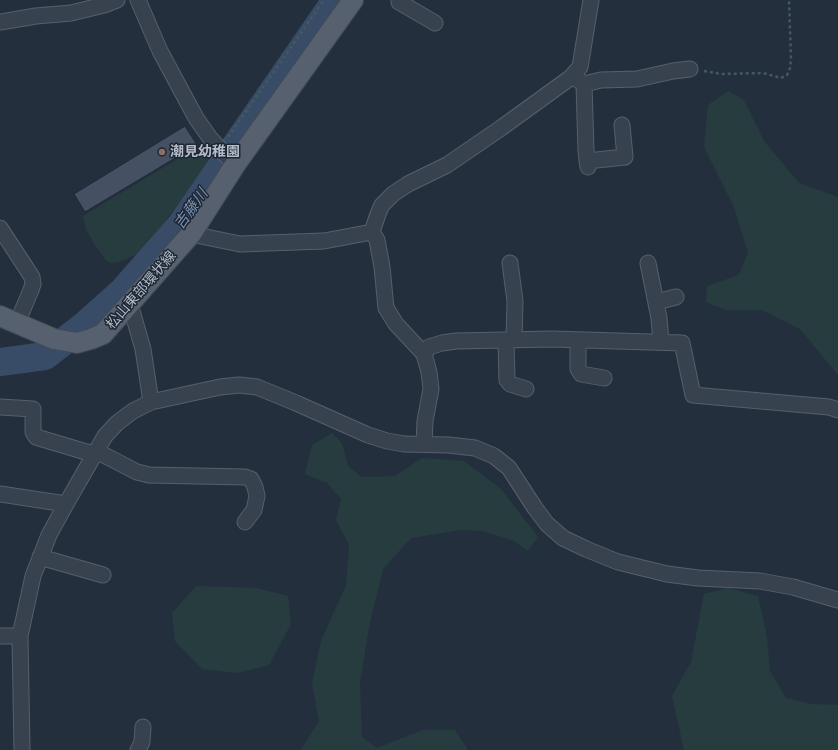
<!DOCTYPE html>
<html>
<head>
<meta charset="utf-8">
<style>
  body { margin:0 }
  canvas { display:block; background:#242f3e }
</style>
</head>
<body>
<canvas width="838" height="750"></canvas>
<script>
const c = document.querySelector('canvas').getContext('2d');
c.lineJoin = 'round';
function fill(path, color) {
  c.fillStyle = color;
  c.fill(path, 'evenodd');
}
function poly(rows) {
  const path = new Path2D();
  for (const r of rows) {
    path.moveTo(r[0], r[1]);
    for (let i = 2; i < r.length; i += 2) path.lineTo(r[i], r[i + 1]);
  }
  return path;
}
function strokePath(path, color, width, dash) {
  c.strokeStyle = color;
  c.lineWidth = width;
  c.lineCap = dash ? 'butt' : 'round';
  c.setLineDash(dash || []);
  c.stroke(path);
}
function label(font, color, halo, rows, align = 'center') {
  c.font = font + ' "Golos Text","Noto Sans JP",sans-serif';
  c.lineWidth = 3;
  c.setLineDash([]);
  c.textBaseline = 'middle';
  c.strokeStyle = halo;
  c.fillStyle = color;
  for (const [text, x, y, turn = 0] of rows) {
    c.save();
    c.translate(x, y);
    c.rotate((+turn || 0) * Math.PI / 180);
    c.textAlign = isNaN(turn) ? turn : align;
    if (halo) c.strokeText(text, 0, 0);
    c.fillText(text, 0, 0);
    c.restore();
  }
}
const green = poly([
  [728,91,744,100,764,141,799,183,838,197,838,375,800,329,762,310,726,310,706,302,707,286,739,275,748,253,734,207,704,147,708,105],
  [199,146,209,158,208,167,140,253,119,262,111,263,106,260,95,245,86,229,83,216],
  [332,433,342,443,348,466,362,477,395,476,422,458,464,461,501,489,538,537,528,551,514,541,483,531,461,530,411,538,383,569,369,627,360,683,362,737,377,748,423,730,455,730,468,750,301,750,319,721,312,683,321,641,346,585,349,545,336,520,341,499,327,483,305,474,312,445],
  [196,586,256,588,288,596,291,624,269,665,237,673,202,669,175,641,172,613],
  [728,588,758,596,767,637,770,671,786,698,811,704,838,705,838,750,684,750,672,696,691,662,704,594]
]);
const river = poly([
  [0,362,45,356,85,325,122,292,181,225,336,0]
]);
const building = poly([
  [185,126,197,145,85,212,74,194,185,126]
]);
const path = poly([
  [704,71,721,74,763,73,781,78,787,75,790,68,791,59,789,0],
  [228,137,324,0]
]);
const minor = poly([
  [138,0,160,51,196,118,210,138,235,165],
  [399,0,399,2,435,23],
  [0,22,36,16,71,13,104,5,117,0],
  [572,76,584,84,601,80,637,79,673,71,690,69],
  [584,84,586,151,588,167],
  [587,161,625,157,622,125],
  [0,228,32,277,33,284,31,290,17,323],
  [372,232,377,240,382,267,386,308,396,324,424,354],
  [191,234,240,244,324,241,372,232,378,214,382,205,393,194,408,184,447,165,501,128,570,78,580,67,591,0],
  [510,263,515,301,514,340],
  [648,263,659,318,661,342],
  [656,302,676,297],
  [130,304,143,349,151,402],
  [506,340,507,380,510,384,526,389],
  [578,340,578,369,581,374,604,378],
  [0,407,33,409,33,432,36,437,86,452,102,454,137,472,149,475,245,477,251,479,255,487,257,496,254,510,245,522],
  [424,444,425,421,431,389,429,372,424,354,429,347,442,343,456,341,552,339,682,343,693,395,829,407,838,410],
  [0,494,66,504],
  [40,557,103,575],
  [0,636,20,636],
  [22,750,20,636,33,576,49,535,66,504,105,436,117,423,133,411,151,402,220,387,239,385,257,387,296,403,368,435,387,441,404,444,449,445,475,448,494,456,509,468,535,508,547,524,563,538,586,549,618,562,667,574,698,578,760,581,793,587,838,600],
  [138,750,142,742,143,727]
]);
const major = poly([
  [0,316,54,339,77,343,91,339,103,334,191,234,235,165,353,0]
]);
const markers = [
  [162,152,4,"#8d6e63"]
];
const poiNames = [
  ["潮見幼稚園",170,152]
];
const streetNames = [
  ["松山東部環状線",141,290,-49]
];
const waterNames = [
  ["吉藤川",191,209,-54]
];
fill(green, '#263c3f');
strokePath(river, '#394c67', 28);
fill(building, '#455162');
strokePath(building, '#1f2835', 1);
strokePath(minor, '#565f6c', 17);
strokePath(major, '#414a57', 22);
strokePath(path, '#44595c', 2.5, [3, 3]);
strokePath(minor, '#38414e', 15);
strokePath(major, '#56606e', 20);
for (const [x, y, r, color] of markers) {
  const dot = new Path2D();
  dot.arc(x, y, r, 0, 2 * Math.PI);
  c.fillStyle = color;
  c.fill(dot);
  strokePath(dot, '#1d2633', 1.5);
}
label('bold 14px', '#b4bcc9', '#1d2633', poiNames, 'left');
label('14px', '#b4bcc9', '#1d2633', streetNames);
label('italic 15px', '#7c92b1', '#1d2633', waterNames);
</script>
</body>
</html>
